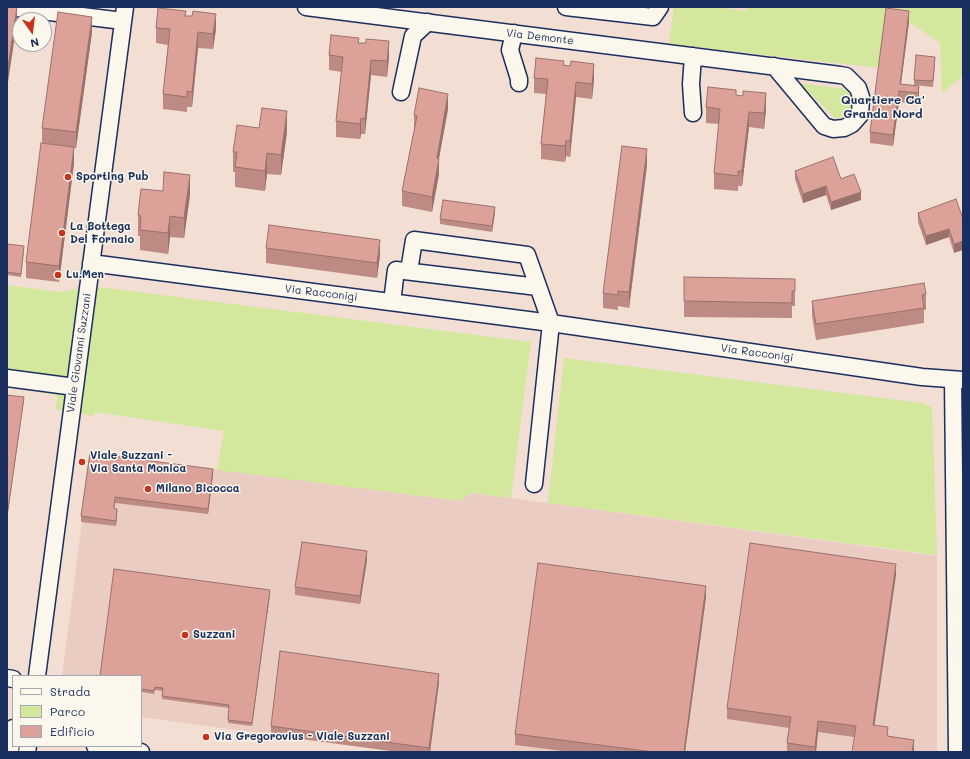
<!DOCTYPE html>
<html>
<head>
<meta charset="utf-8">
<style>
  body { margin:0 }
  #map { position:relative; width:970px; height:759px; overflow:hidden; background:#f2ded3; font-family:Mali,sans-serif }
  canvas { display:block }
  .frame { position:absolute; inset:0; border:8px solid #1b2f5e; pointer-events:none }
  .legend { position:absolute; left:12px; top:675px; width:130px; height:72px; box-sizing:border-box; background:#fbf7ec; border:1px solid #a1a7b3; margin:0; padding:5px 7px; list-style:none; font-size:12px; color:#1b2f5e }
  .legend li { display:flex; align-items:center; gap:8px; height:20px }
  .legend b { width:20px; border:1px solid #a1a7b3 }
  .north { position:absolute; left:12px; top:12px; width:40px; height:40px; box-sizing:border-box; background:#fbf7ec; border:1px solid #a1a7b3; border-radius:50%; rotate:166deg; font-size:11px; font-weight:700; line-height:16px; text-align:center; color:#1b2f5e }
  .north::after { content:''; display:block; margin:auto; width:14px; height:18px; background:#c8321e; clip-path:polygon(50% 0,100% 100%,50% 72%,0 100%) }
</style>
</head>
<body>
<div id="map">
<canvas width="970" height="759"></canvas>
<div class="frame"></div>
<ul class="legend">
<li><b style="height:5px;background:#fbf7ec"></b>Strada</li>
<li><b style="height:11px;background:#d3e89c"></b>Parco</li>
<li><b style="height:11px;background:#dca29a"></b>Edificio</li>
</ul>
<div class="north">N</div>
</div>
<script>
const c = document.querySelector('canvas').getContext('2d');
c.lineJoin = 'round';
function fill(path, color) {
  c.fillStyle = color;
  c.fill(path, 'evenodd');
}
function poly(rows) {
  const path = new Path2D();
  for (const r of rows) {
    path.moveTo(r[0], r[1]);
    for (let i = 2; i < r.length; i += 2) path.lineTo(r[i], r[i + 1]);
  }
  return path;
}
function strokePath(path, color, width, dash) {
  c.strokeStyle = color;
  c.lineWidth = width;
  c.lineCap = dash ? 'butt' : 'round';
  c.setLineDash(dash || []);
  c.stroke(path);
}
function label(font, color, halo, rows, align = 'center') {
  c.font = font + ' Mali,sans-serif';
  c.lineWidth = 3;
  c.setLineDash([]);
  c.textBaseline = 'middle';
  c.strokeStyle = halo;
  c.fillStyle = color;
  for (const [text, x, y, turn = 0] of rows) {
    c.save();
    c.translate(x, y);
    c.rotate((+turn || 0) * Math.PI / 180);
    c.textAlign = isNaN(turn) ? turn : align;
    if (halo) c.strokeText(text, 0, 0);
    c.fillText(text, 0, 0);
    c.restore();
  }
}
const built = poly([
  [91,453,461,501,470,493,511,498,937,556,937,752,398,752,141,717,141,676,62,676]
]);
const green = poly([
  [674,7,718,7,746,11,747,7,963,7,963,75,942,94,940,43,909,22,880,68,669,44],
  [800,83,844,89,852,95,857,104,853,111,845,117,835,118],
  [7,285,60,292,91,286,531,342,511,498,470,493,461,501,217,470,224,431,95,412,93,416,56,409,57,395,7,386],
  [564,358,922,403,932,407,937,555,548,503]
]);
const minor = poly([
  [9,7,123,21],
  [306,7,840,75,846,76,858,88,861,97,860,115,852,124,844,128,833,129,824,126,774,66],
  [566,7,653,17,660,7],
  [514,33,510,50,519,79,519,83],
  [693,56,691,84,693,113],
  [401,92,413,36,428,22],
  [91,263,551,323,922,377,963,380],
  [409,271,414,240,527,255,551,323,534,484],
  [392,302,396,270,538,287],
  [7,378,75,387],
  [953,380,957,752],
  [37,676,125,7],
  [7,678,13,679],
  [95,746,141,752],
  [10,752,13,728],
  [27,752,28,746]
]);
const wall = poly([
  [186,16,216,29,213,49,198,48,192,107,187,107,187,112,163,109,163,94,168,45,156,43,156,28],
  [909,22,901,84,919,86,919,97,918,104,899,102,893,146,870,143,870,132],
  [92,32,76,148,74,148,74,163,59,282,26,278,26,262,64,146,42,143,42,128],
  [359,43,389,57,387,77,371,75,365,134,361,134,360,139,336,137,336,121,342,72,329,70,329,55],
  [935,63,933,87,914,85,914,80],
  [564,65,594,79,592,99,576,97,570,157,566,156,565,162,541,159,541,144,546,94,534,93,534,78],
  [736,95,766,109,764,129,749,127,742,186,738,186,738,191,714,189,714,173,719,124,706,123,706,107],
  [448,109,439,159,439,174,432,212,402,206,402,191,414,131,414,115],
  [287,132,281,175,267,174,265,191,235,187,235,172,233,172,233,152],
  [647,165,629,308,618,306,618,310,603,308,603,293],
  [795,171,841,179,861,200,831,210,826,195,803,203,795,179],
  [190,195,184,238,170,237,168,254,140,250,140,236,138,236,138,215],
  [956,199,954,253,949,237,926,245,918,222,918,213],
  [495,212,492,232,440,224,440,219],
  [7,244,24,249,21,277,7,275],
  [266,248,380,255,377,278,266,263],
  [684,277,795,279,795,306,792,306,792,318,684,317],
  [926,294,926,310,924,310,924,323,816,340,812,316,812,301],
  [90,453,213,474,208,514,115,503,114,509,117,515,116,526,81,522,81,516],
  [367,560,360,604,295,595,295,587],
  [896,575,854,737,818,732,816,752,787,752,787,743,789,728,727,719,727,708],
  [270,593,252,726,228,723,229,708,162,699,162,691,155,690,154,694,141,692,141,676],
  [706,597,685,752,571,752,515,745,515,734],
  [439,682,430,752,398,752,271,735,271,726]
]);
const shadedWall = poly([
  [17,7,17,22,7,89,7,73],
  [909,11,909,22,900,91,900,84],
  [216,14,216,29,213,49,213,34],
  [92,17,92,32,76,148,76,132],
  [198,32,198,48,192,107,192,92],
  [389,41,389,57,387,77,387,61],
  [371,60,371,75,365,134,365,119],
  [594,64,594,79,592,99,592,84],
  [576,82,576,97,570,157,570,141],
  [919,86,919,97,918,104,918,93],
  [899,91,899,102,893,146,893,135],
  [766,93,766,109,764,129,764,113],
  [448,94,448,109,438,163,439,159,439,174,432,212,432,197,437,158],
  [287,111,287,132,281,175,281,155],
  [749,112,749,127,742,186,742,171],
  [361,118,361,134,360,139,360,124],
  [566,141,566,156,565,162,565,146],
  [74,147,74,163,59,282,59,266],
  [647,149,647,165,629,308,629,292],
  [267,153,267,174,265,191,265,171],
  [190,175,190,195,184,238,184,218],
  [826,186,826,195,803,203,803,194],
  [861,192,861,200,831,210,831,202],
  [495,207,495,212,492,232,492,226],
  [170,216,170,237,168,254,168,233],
  [949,229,949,237,926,245,926,236],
  [380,240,380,255,377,278,377,263],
  [963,241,963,250,954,253,954,244],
  [24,397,24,400,7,519,7,516],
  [213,469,213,474,208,514,208,509],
  [117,509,117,515,116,526,116,521],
  [367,551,367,560,360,604,360,596],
  [896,564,896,575,873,736,873,725],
  [706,586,706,597,685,752,684,752],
  [270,590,270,593,252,726,252,723],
  [439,674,439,682,430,752,429,752,429,748],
  [818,721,818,732,816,752,815,752,815,747],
  [914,740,914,752,912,752]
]);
const building = poly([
  [7,7,17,7,7,73,7,7],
  [158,8,186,11,185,16,192,16,193,11,216,14,213,34,198,32,192,92,187,91,187,97,163,94,170,29,156,28,158,8],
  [886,8,909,11,900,84,919,86,918,93,899,91,893,135,870,132,886,8],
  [58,12,92,17,76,132,42,128,58,12],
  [331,35,359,38,358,43,366,43,366,39,389,41,387,61,371,60,365,119,361,118,360,124,336,121,343,57,329,55,331,35],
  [916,55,935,57,933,81,914,80,916,55],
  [536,58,564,61,563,65,570,66,571,61,594,64,592,84,576,82,570,141,566,141,565,146,541,144,548,79,534,78,536,58],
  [708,87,736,90,736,95,743,96,743,91,766,93,764,113,749,112,742,171,738,171,738,176,714,173,720,109,706,107,708,87],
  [419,88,448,94,437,158,439,159,432,197,402,191,417,116,414,115,419,88],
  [262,108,287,111,281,155,267,153,265,171,235,167,237,152,233,152,237,125,259,128,262,108],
  [41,143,74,147,59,266,26,262,41,143],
  [622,146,647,149,629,292,618,291,618,295,603,293,622,146],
  [833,157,841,179,854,174,861,192,831,202,826,186,803,194,795,171,833,157],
  [164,172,190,175,184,218,170,216,168,233,140,230,141,216,138,215,141,189,163,191,164,172],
  [956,199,963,219,963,241,954,244,949,229,926,236,918,213,956,199],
  [443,200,495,207,492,226,440,219,443,200],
  [269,225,380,240,377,263,266,248,269,225],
  [7,244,24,246,21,274,7,272,7,244],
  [684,277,795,279,795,291,792,291,792,303,684,301,684,277],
  [924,283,926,294,922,295,924,308,816,324,812,301,924,283],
  [7,395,24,397,7,516,7,395],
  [90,453,213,469,208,509,115,497,114,508,117,509,116,521,81,516,90,453],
  [302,542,367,551,360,596,295,587,302,542],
  [750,543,896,564,873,725,888,727,887,736,914,740,912,752,852,752,856,726,818,721,815,747,787,743,791,717,727,708,750,543],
  [538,563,706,586,684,752,653,752,515,734,538,563],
  [114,569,270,590,252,723,228,720,229,705,162,696,163,688,155,687,154,691,141,689,141,676,100,676,114,569],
  [280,651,439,674,429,748,271,726,280,651]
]);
const markers = [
  [68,177,4,"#c8321e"],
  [62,233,4,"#c8321e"],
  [58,275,4,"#c8321e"],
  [82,462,4,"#c8321e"],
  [148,489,4,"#c8321e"],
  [185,635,4,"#c8321e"],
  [206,737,4,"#c8321e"]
];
const streetNames = [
  ["Via Demonte",540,37,7],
  ["Via Racconigi",321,293,7],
  ["Viale Giovanni Suzzani",79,353,-82],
  ["Via Racconigi",757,353,8]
];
const poiNames = [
  ["Sporting Pub",76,177],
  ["La Bottega",70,227],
  ["Del Fornaio",70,240],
  ["Lu.Men",66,275],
  ["Viale Suzzani -",90,456],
  ["Via Santa Monica",90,469],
  ["Milano Bicocca",156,489],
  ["Suzzani",193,635],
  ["Via Gregorovius - Viale Suzzani",214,737]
];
const neighbourhoodNames = [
  ["Quartiere Ca'",883,100],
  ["Granda Nord",883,114]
];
fill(built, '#ebccc2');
fill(green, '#d3e89c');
strokePath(minor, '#1b2f5e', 19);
strokePath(minor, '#fbf7ec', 16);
fill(wall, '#bd8b84');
fill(shadedWall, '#9a716c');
fill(building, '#dca29a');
strokePath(building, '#9a716c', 1);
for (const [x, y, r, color] of markers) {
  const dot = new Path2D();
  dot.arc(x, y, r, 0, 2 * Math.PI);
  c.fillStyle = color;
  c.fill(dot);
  strokePath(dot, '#fbf7ec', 1.5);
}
label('11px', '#1b2f5e', '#fbf7ec', streetNames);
label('bold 11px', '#1b2f5e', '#fbf7ec', poiNames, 'left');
label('bold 12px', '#1b2f5e', '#fbf7ec', neighbourhoodNames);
</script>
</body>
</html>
